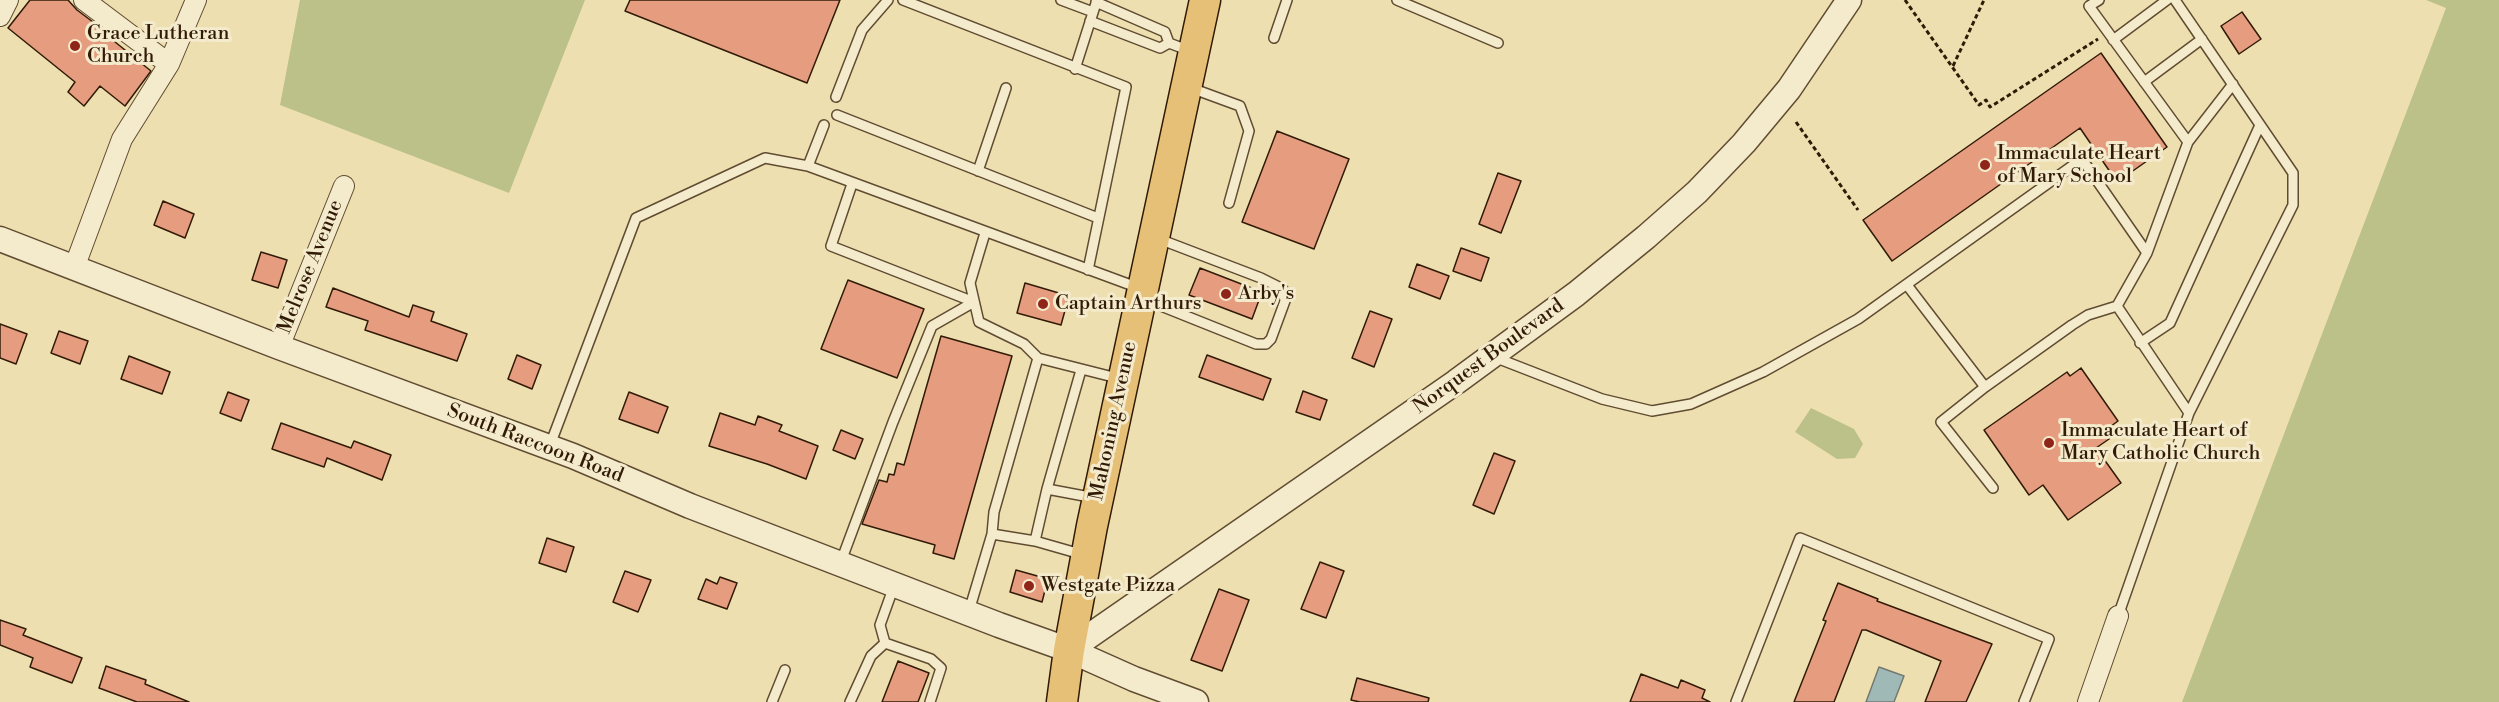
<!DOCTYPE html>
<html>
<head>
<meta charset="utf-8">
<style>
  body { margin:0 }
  canvas { display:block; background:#eedfb0 }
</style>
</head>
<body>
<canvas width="2499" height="702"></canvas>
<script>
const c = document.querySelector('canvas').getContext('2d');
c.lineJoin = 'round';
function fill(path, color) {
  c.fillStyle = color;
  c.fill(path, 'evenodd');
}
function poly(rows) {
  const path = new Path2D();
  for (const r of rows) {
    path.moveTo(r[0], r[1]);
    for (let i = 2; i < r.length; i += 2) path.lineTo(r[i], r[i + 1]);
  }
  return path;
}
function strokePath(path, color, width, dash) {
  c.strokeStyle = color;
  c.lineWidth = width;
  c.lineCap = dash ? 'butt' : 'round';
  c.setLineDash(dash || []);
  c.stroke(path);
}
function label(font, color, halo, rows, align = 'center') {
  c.font = font + ' "Libre Bodoni",serif';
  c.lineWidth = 6;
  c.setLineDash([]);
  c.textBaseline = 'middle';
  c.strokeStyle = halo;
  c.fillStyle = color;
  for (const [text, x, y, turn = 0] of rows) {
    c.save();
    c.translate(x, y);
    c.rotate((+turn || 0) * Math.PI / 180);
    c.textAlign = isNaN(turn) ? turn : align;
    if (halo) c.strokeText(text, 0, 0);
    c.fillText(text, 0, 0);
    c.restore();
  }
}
const green = poly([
  [300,0,585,0,509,193,280,105],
  [2426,0,2499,0,2499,702,2182,702,2446,8],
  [1811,408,1854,429,1863,444,1855,458,1837,459,1795,432]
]);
const water = poly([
  [1879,667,1904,676,1894,702,1866,702,1879,667]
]);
const building = poly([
  [30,0,68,0,77,10,105,31,104,33,151,71,125,106,100,86,84,106,68,92,75,82,8,28,30,0],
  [630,0,840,0,807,83,625,11,630,0],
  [2242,12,2261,39,2239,54,2221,26,2242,12],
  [2101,53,2167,147,2117,182,2080,128,1892,261,1863,220,2101,53],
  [1277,131,1349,159,1314,249,1242,222,1277,131],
  [1498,173,1521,181,1501,233,1479,224,1498,173],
  [163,201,194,214,185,238,154,225,163,201],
  [1461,248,1489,258,1481,281,1453,271,1461,248],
  [261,252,287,260,278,288,252,280,261,252],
  [1417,264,1449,276,1440,299,1409,287,1417,264],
  [1200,268,1262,292,1252,319,1189,295,1200,268],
  [848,280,924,309,897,378,821,349,848,280],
  [1025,283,1069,296,1061,325,1017,313,1025,283],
  [333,288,409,317,413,305,434,312,431,321,467,334,457,361,365,330,368,321,326,307,333,288],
  [1370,311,1392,319,1374,367,1352,358,1370,311],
  [0,324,27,334,16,364,0,358,0,324],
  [59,331,88,341,80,364,51,353,59,331],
  [941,336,1012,356,954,559,933,553,935,545,862,524,879,480,887,482,889,474,894,475,897,463,904,465,941,336],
  [517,355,541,365,532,389,508,379,517,355],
  [1207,355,1271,379,1263,400,1199,377,1207,355],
  [129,356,170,372,162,394,121,379,129,356],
  [2081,368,2118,421,2107,429,2112,437,2096,448,2121,483,2068,520,2043,485,2029,495,1984,430,2067,372,2070,376,2081,368],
  [1303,391,1327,400,1320,420,1296,412,1303,391],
  [228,392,249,400,241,421,220,413,228,392],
  [629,392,668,407,658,433,619,419,629,392],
  [720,413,755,425,758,416,782,425,779,431,818,446,806,479,767,464,709,446,720,413],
  [281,423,351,448,354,441,391,455,382,480,327,458,324,467,272,449,281,423],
  [841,430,863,439,855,459,833,450,841,430],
  [1494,453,1515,461,1494,514,1473,505,1494,453],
  [547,538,574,547,566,572,539,563,547,538],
  [1320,562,1344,571,1326,618,1301,609,1320,562],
  [1016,570,1048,579,1042,602,1010,592,1016,570],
  [625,571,651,580,638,612,613,602,625,571],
  [720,577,737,583,727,609,698,599,706,579,717,584,720,577],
  [1838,583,1878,599,1877,601,1992,644,1966,702,1925,702,1941,661,1866,630,1862,630,1834,702,1794,702,1826,621,1823,620,1838,583],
  [1219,589,1249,600,1222,671,1191,660,1219,589],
  [0,620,26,629,23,635,82,658,72,683,30,667,33,658,0,645,0,620],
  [898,661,929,673,918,702,882,702,898,661],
  [106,666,146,680,145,684,189,702,137,702,99,688,106,666],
  [1641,674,1678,688,1681,680,1705,690,1702,698,1710,702,1630,702,1641,674],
  [1357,678,1429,698,1428,702,1360,702,1351,700,1357,678]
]);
const path = poly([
  [1905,0,1979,105,1986,100,1990,107,2098,39],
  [1953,66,1984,0],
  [1796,122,1858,210]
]);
const service = poly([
  [903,0,1126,87,1088,270],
  [1061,0,1093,12],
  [1397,0,1498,43],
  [2175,0,2293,173,2293,205,2189,413],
  [1096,2,1165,32,1169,43,1190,51],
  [1090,21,1160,48,1169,43],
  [1274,38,1287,0],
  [2113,40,2167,0],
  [1075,69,1097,0],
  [2144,82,2202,39],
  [1191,88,1240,106,1249,131,1229,203],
  [836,97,862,30,888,0],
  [837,115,1098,218],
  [2188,142,2233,84],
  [808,166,824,125],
  [978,171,1006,88],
  [852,184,831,246,974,302],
  [985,233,970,283,979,322,1024,344,1038,358],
  [1907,285,1985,387,2072,325,2088,315,2117,306],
  [1146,300,1256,344,1266,344,1271,339,1285,301,1283,289,1261,278,1159,239],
  [2140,343,2170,323,2260,125],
  [1494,357,1602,399,1652,411,1691,404,1763,372,1858,319,2082,159,2147,253,2188,142,2089,6,2099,0],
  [1985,387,1941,422,1993,488],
  [550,445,636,218,765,158,808,166,1139,288],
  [1047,489,1081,370],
  [992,534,994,512,1038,358,1121,379],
  [1035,541,1084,555],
  [840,564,893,422,932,326,974,302],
  [969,611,992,534,1035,541,1047,489,1095,498],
  [2118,616,2189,413,2117,306,2147,253],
  [885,643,880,625,894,586],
  [772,702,785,670],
  [850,702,871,656,885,643,931,659,941,668,930,702],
  [1736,702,1800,538,2049,639,2024,702]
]);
const minor = poly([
  [0,16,8,0],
  [169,64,196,0],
  [74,268,122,139,169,64,84,0],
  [279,347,344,186],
  [2088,702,2118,616]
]);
const tertiary = poly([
  [0,239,279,347,573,456,690,506,999,625,1069,650,1134,679,1196,702],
  [1069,650,1456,382,1576,294,1646,237,1697,192,1744,143,1789,89,1849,0]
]);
const primary = poly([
  [1062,702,1069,650,1092,526,1205,0]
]);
const markers = [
  [75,46,6,"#8f2418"],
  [1985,165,6,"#8f2418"],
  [1226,294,6,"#8f2418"],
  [1043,304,6,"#8f2418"],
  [2049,443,6,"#8f2418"],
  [1029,586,6,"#8f2418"]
];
const poiNames = [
  ["Grace Lutheran",87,34],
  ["Church",87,57],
  ["Immaculate Heart",1997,154],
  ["of Mary School",1997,177],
  ["Arby's",1238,294],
  ["Captain Arthurs",1055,304],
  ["Immaculate Heart of",2061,431],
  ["Mary Catholic Church",2061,454],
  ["Westgate Pizza",1041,586]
];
const streetNames = [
  ["Melrose Avenue",311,267,-68],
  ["Norquest Boulevard",1489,357,-36],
  ["Mahoning Avenue",1114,421,-78],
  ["South Raccoon Road",535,444,21]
];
fill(green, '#bcc189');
fill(water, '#9fb9b7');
strokePath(water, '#737a71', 1.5);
fill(building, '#e59c7f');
strokePath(building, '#311b07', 1.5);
strokePath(service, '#604c31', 12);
strokePath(minor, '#604c31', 22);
strokePath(tertiary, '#604c31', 27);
strokePath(primary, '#311b07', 33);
strokePath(path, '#311b07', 3, [4.5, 3]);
strokePath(service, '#f4eacc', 9);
strokePath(minor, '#f4eacc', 20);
strokePath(tertiary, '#f4eacc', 24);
strokePath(primary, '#e7c078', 30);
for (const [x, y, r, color] of markers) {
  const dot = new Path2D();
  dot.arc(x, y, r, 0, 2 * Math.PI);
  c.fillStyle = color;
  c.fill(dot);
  strokePath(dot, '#f4eacc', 2);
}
label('20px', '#311b07', '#f4eacc', poiNames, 'left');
label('20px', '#311b07', '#f4eacc', streetNames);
</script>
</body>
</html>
